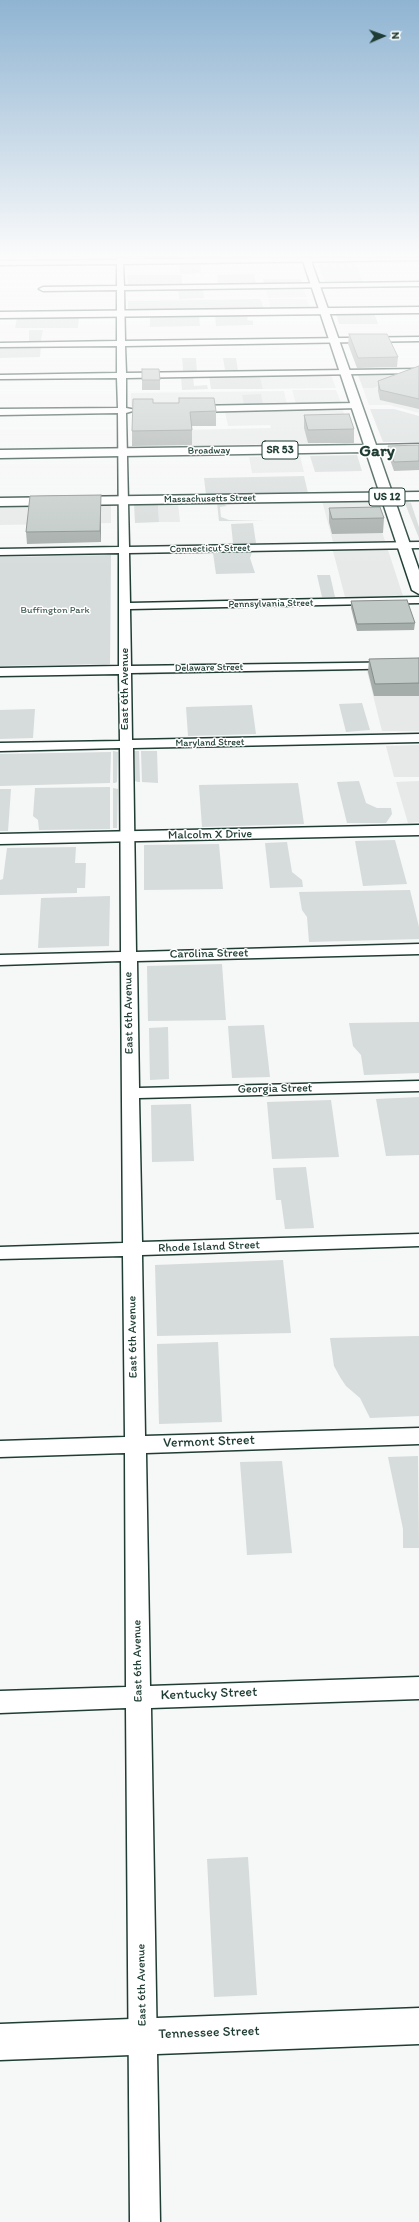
<!DOCTYPE html>
<html>
<head>
<meta charset="utf-8">
<style>
  body { margin:0 }
  #map { position:relative; width:419px; height:2222px; overflow:hidden; background:#f6f7f7; font-family:Itim,sans-serif }
  canvas { display:block }
  .north { position:absolute; left:363px; top:16px; width:40px; height:40px; -webkit-text-stroke:3px #fff; paint-order:stroke; rotate:88deg; font-size:11px; font-weight:700; line-height:16px; text-align:center; color:#1f3d34 }
  .north::after { content:''; display:block; margin:auto; width:14px; height:18px; background:#1f3d34; clip-path:polygon(50% 0,100% 100%,50% 72%,0 100%) }
</style>
</head>
<body>
<div id="map">
<canvas width="419" height="2222"></canvas>
<div class="north">N</div>
</div>
<script>
const c = document.querySelector('canvas').getContext('2d');
c.lineJoin = 'round';
function fill(path, color) {
  c.fillStyle = color;
  c.fill(path, 'evenodd');
}
function poly(rows) {
  const path = new Path2D();
  for (const r of rows) {
    path.moveTo(r[0], r[1]);
    for (let i = 2; i < r.length; i += 2) path.lineTo(r[i], r[i + 1]);
  }
  return path;
}
function strokePath(path, color, width, dash) {
  c.strokeStyle = color;
  c.lineWidth = width;
  c.lineCap = dash ? 'butt' : 'round';
  c.setLineDash(dash || []);
  c.stroke(path);
}
function label(font, color, halo, rows, align = 'center') {
  c.font = font + ' Itim,sans-serif';
  c.lineWidth = 3;
  c.setLineDash([]);
  c.textBaseline = 'middle';
  c.strokeStyle = halo;
  c.fillStyle = color;
  for (const [text, x, y, turn = 0] of rows) {
    c.save();
    c.translate(x, y);
    c.rotate((+turn || 0) * Math.PI / 180);
    c.textAlign = isNaN(turn) ? turn : align;
    if (halo) c.strokeText(text, 0, 0);
    c.fillText(text, 0, 0);
    c.restore();
  }
}
const built = poly([
  [317,261,354,261,363,282,325,283],
  [303,287,307,297,268,298,265,288],
  [269,299,307,299,310,309,271,309],
  [419,374,419,413,389,405,369,405,358,375],
  [331,375,336,388,263,389,260,376],
  [292,390,336,390,341,403,296,404],
  [284,391,287,404,131,406,131,393],
  [343,410,354,443,132,446,132,431,271,428,270,425,228,426,225,412],
  [300,456,304,472,252,473,249,457],
  [322,501,372,501,385,541,333,542],
  [158,504,178,504,180,522,159,522],
  [111,505,111,523,0,525,0,506],
  [388,550,403,596,345,597,333,551],
  [367,671,419,671,419,731,382,731],
  [419,745,419,777,394,777,386,746],
  [419,781,419,822,408,823,396,782]
]);
const green = poly([
  [200,262,201,273,180,274,179,263],
  [254,274,256,283,218,284,217,275],
  [127,275,182,275,182,284,128,285],
  [263,279,301,279,302,284,267,285,264,283],
  [178,289,203,289,204,298,179,299],
  [260,299,265,310,128,311,128,301],
  [374,313,378,324,339,324,336,314],
  [199,315,200,326,150,327,150,316],
  [215,315,244,315,248,317,247,320,253,321,253,325,216,326],
  [79,317,78,328,15,328,17,318],
  [29,330,43,330,41,341,29,341],
  [0,347,41,347,40,357,0,358],
  [182,358,196,358,197,371,183,371],
  [223,358,236,358,238,370,225,370],
  [408,374,373,388,363,388,358,375],
  [209,376,260,376,263,389,211,389],
  [181,377,193,377,194,386,207,385,208,389,182,390],
  [261,394,263,404,244,404,242,395],
  [370,409,394,409,419,416,419,442,383,442],
  [357,455,362,471,315,472,310,456],
  [304,476,308,493,206,495,204,478],
  [404,501,411,503,419,527,419,538],
  [264,502,224,504,227,506,220,507,221,517,229,520,265,521,219,521,217,503],
  [134,504,158,504,159,522,135,523],
  [253,523,256,543,233,543,231,524],
  [252,552,250,558,255,573,216,574,213,553],
  [111,555,110,664,0,666,0,557],
  [317,575,330,575,335,597,322,597],
  [349,669,354,671,238,673,241,671],
  [221,671,226,673,139,675,139,673],
  [362,703,370,730,346,732,339,704],
  [252,705,256,734,188,736,186,707],
  [35,709,33,738,0,739,0,710],
  [113,751,118,752,117,782,115,783,113,783],
  [134,751,139,751,140,782,138,782,135,781],
  [141,751,157,751,158,783,142,782],
  [111,752,110,783,0,786,0,754],
  [359,781,366,803,377,808,391,808,392,814,386,823,347,823,337,782],
  [298,783,304,824,202,827,199,785],
  [110,787,110,829,39,830,38,820,33,816,35,788],
  [113,788,118,789,117,828,113,828],
  [0,789,11,789,8,831,0,831],
  [395,840,407,884,363,886,355,841],
  [287,842,292,872,302,880,303,887,270,888,265,843],
  [219,844,223,889,144,890,144,845],
  [76,847,75,863,86,863,85,888,77,888,77,893,0,895,0,880,3,879,7,848],
  [410,890,419,927,419,939,309,942,307,917,302,910,299,892],
  [110,896,109,946,38,948,41,898],
  [222,964,226,1020,148,1021,147,966],
  [419,1022,419,1073,364,1075,361,1055,353,1046,349,1023],
  [264,1025,270,1077,232,1078,228,1026],
  [168,1027,169,1079,150,1080,149,1028],
  [419,1097,419,1155,386,1156,376,1099],
  [331,1100,339,1157,272,1159,267,1102],
  [191,1104,194,1161,152,1162,151,1105],
  [306,1167,314,1228,285,1229,281,1200,276,1200,273,1168],
  [283,1260,291,1333,157,1336,155,1265],
  [419,1336,419,1416,370,1418,360,1398,346,1386,340,1377,334,1366,330,1338],
  [218,1342,222,1422,159,1424,157,1344],
  [418,1456,419,1548,403,1548,403,1529,388,1457],
  [282,1461,292,1553,247,1555,240,1462],
  [248,1857,257,1995,214,1997,207,1859]
]);
const street = poly([
  [117,258,123,258,123,259,419,258,419,260,123,264,124,286,419,282,419,286,124,290,125,341,419,337,419,341,125,346,126,373,419,369,419,373,126,378,126,408,136,410,126,413,129,547,419,542,419,548,129,553,130,603,419,597,419,603,130,609,131,666,419,662,419,668,131,673,132,740,419,734,419,742,133,748,136,952,419,944,419,954,137,961,139,1088,419,1081,419,1091,139,1098,142,1242,419,1234,419,1246,142,1255,145,1436,419,1428,419,1444,146,1453,150,1686,419,1677,419,1699,151,1708,160,2222,130,2222,126,1708,0,1713,0,1691,126,1687,125,1453,0,1457,0,1441,125,1437,123,1256,0,1259,0,1247,123,1243,121,961,0,965,0,955,121,952,120,748,0,751,0,743,120,741,119,674,0,676,0,668,119,666,119,553,0,555,0,549,119,547,118,413,0,415,0,409,118,408,117,378,0,379,0,375,117,373,117,346,0,347,0,343,117,341,117,290,43,291,39,289,43,287,117,286,117,264,0,265,0,261,117,260,117,258],
  [356,403,359,404,359,408,193,412,189,409,193,406,356,403]
]);
const secondary = poly([
  [419,307,419,313,0,318,0,312,419,307],
  [419,492,419,500,0,506,0,498,419,492],
  [419,825,419,835,0,844,0,834,419,825],
  [419,2008,419,2044,0,2060,0,2024,419,2008]
]);
const primary = poly([
  [302,258,310,258,376,445,419,444,419,452,378,452,419,570,419,594,412,590,366,452,0,458,0,450,364,445,302,258]
]);
const wall = poly([
  [349,334,398,357,397,367,357,368,348,344],
  [419,366,419,409,380,400,378,391,378,381],
  [142,369,160,380,160,390,142,390],
  [153,403,216,411,216,426,192,426,192,445,132,446,132,431],
  [304,415,354,429,354,443,308,443,304,428],
  [419,445,419,470,394,471,388,454,388,446],
  [101,506,101,542,27,544,26,532],
  [329,508,384,518,383,533,332,534,329,522],
  [351,601,415,623,414,630,357,631,351,608],
  [419,658,419,696,374,696,368,672,369,659]
]);
const shadedWall = poly([
  [101,495,101,542,100,531]
]);
const building = poly([
  [349,334,387,334,398,357,358,358,349,334],
  [419,366,419,399,380,390,378,381,419,366],
  [142,369,159,369,160,380,142,380,142,369],
  [179,398,214,398,216,411,190,412,192,430,132,431,133,399,153,399,153,403,179,403,179,398],
  [349,414,354,429,308,430,304,415,349,414],
  [419,445,419,461,394,462,388,446,419,445],
  [101,495,100,531,26,532,30,496,101,495],
  [380,507,384,518,332,519,329,508,380,507],
  [407,600,415,623,357,624,351,601,407,600],
  [419,658,419,683,375,684,369,659,419,658]
]);
const farStreetnames = [
  ["Broadway",209,451,-1],
  ["Massachusetts Street",210,499,-1],
  ["Connecticut Street",210,549,-1],
  ["Pennsylvania Street",271,604,-1],
  ["Delaware Street",209,668,-1],
  ["Maryland Street",210,743,-1]
];
const farParknames = [
  ["Buffington Park",55,610]
];
const shields = [
  [280,450,36],
  [387,497,36]
];
const shieldNames = [
  ["SR 53",280,450],
  ["US 12",387,497]
];
const streetNames = [
  ["East 6th Avenue",125,689,-90],
  ["Malcolm X Drive",210,835,-1],
  ["Carolina Street",209,954,-1],
  ["East 6th Avenue",129,1013,-91],
  ["Georgia Street",275,1089,-1],
  ["Rhode Island Street",209,1247,-2],
  ["East 6th Avenue",133,1337,-91],
  ["East 6th Avenue",138,1661,-91],
  ["East 6th Avenue",142,1985,-91]
];
const nearStreetnames = [
  ["Vermont Street",209,1442,-2],
  ["Kentucky Street",209,1694,-2],
  ["Tennessee Street",209,2033,-2]
];
const farTownnames = [
  ["Gary",377,452]
];
fill(built, '#e6e9e8');
fill(green, '#d6dcdb');
strokePath(street, '#1f3d34', 3);
strokePath(secondary, '#1f3d34', 3);
strokePath(primary, '#1f3d34', 3);
fill(street, '#fff');
fill(secondary, '#fff');
fill(primary, '#fff');
fill(wall, '#a5adaa');
fill(shadedWall, '#868d8b');
fill(building, '#c0c9c6');
strokePath(building, '#868d8b', 1);
const sky = c.createLinearGradient(0, 0, 0, 569);
sky.addColorStop(0, '#8fb4d2');
sky.addColorStop(0.45, '#fbfbfb');
sky.addColorStop(1, '#fbfbfb00');
c.fillStyle = sky;
c.fillRect(0, 0, 419, 569);
label('10px', '#1f3d34', '#fff', farStreetnames);
label('10px', '#445d55', '#fff', farParknames);
for (const [x, y, w] of shields) {
  const box = new Path2D();
  box.roundRect(x - w / 2, y - 9, w, 18, 3);
  c.fillStyle = '#fff';
  c.fill(box);
  strokePath(box, '#1f3d34', 1);
}
label('bold 11px', '#1f3d34', null, shieldNames);
label('12px', '#1f3d34', '#fff', streetNames);
label('14px', '#1f3d34', '#fff', nearStreetnames);
label('bold 17px', '#1f3d34', '#fff', farTownnames);
</script>
</body>
</html>
